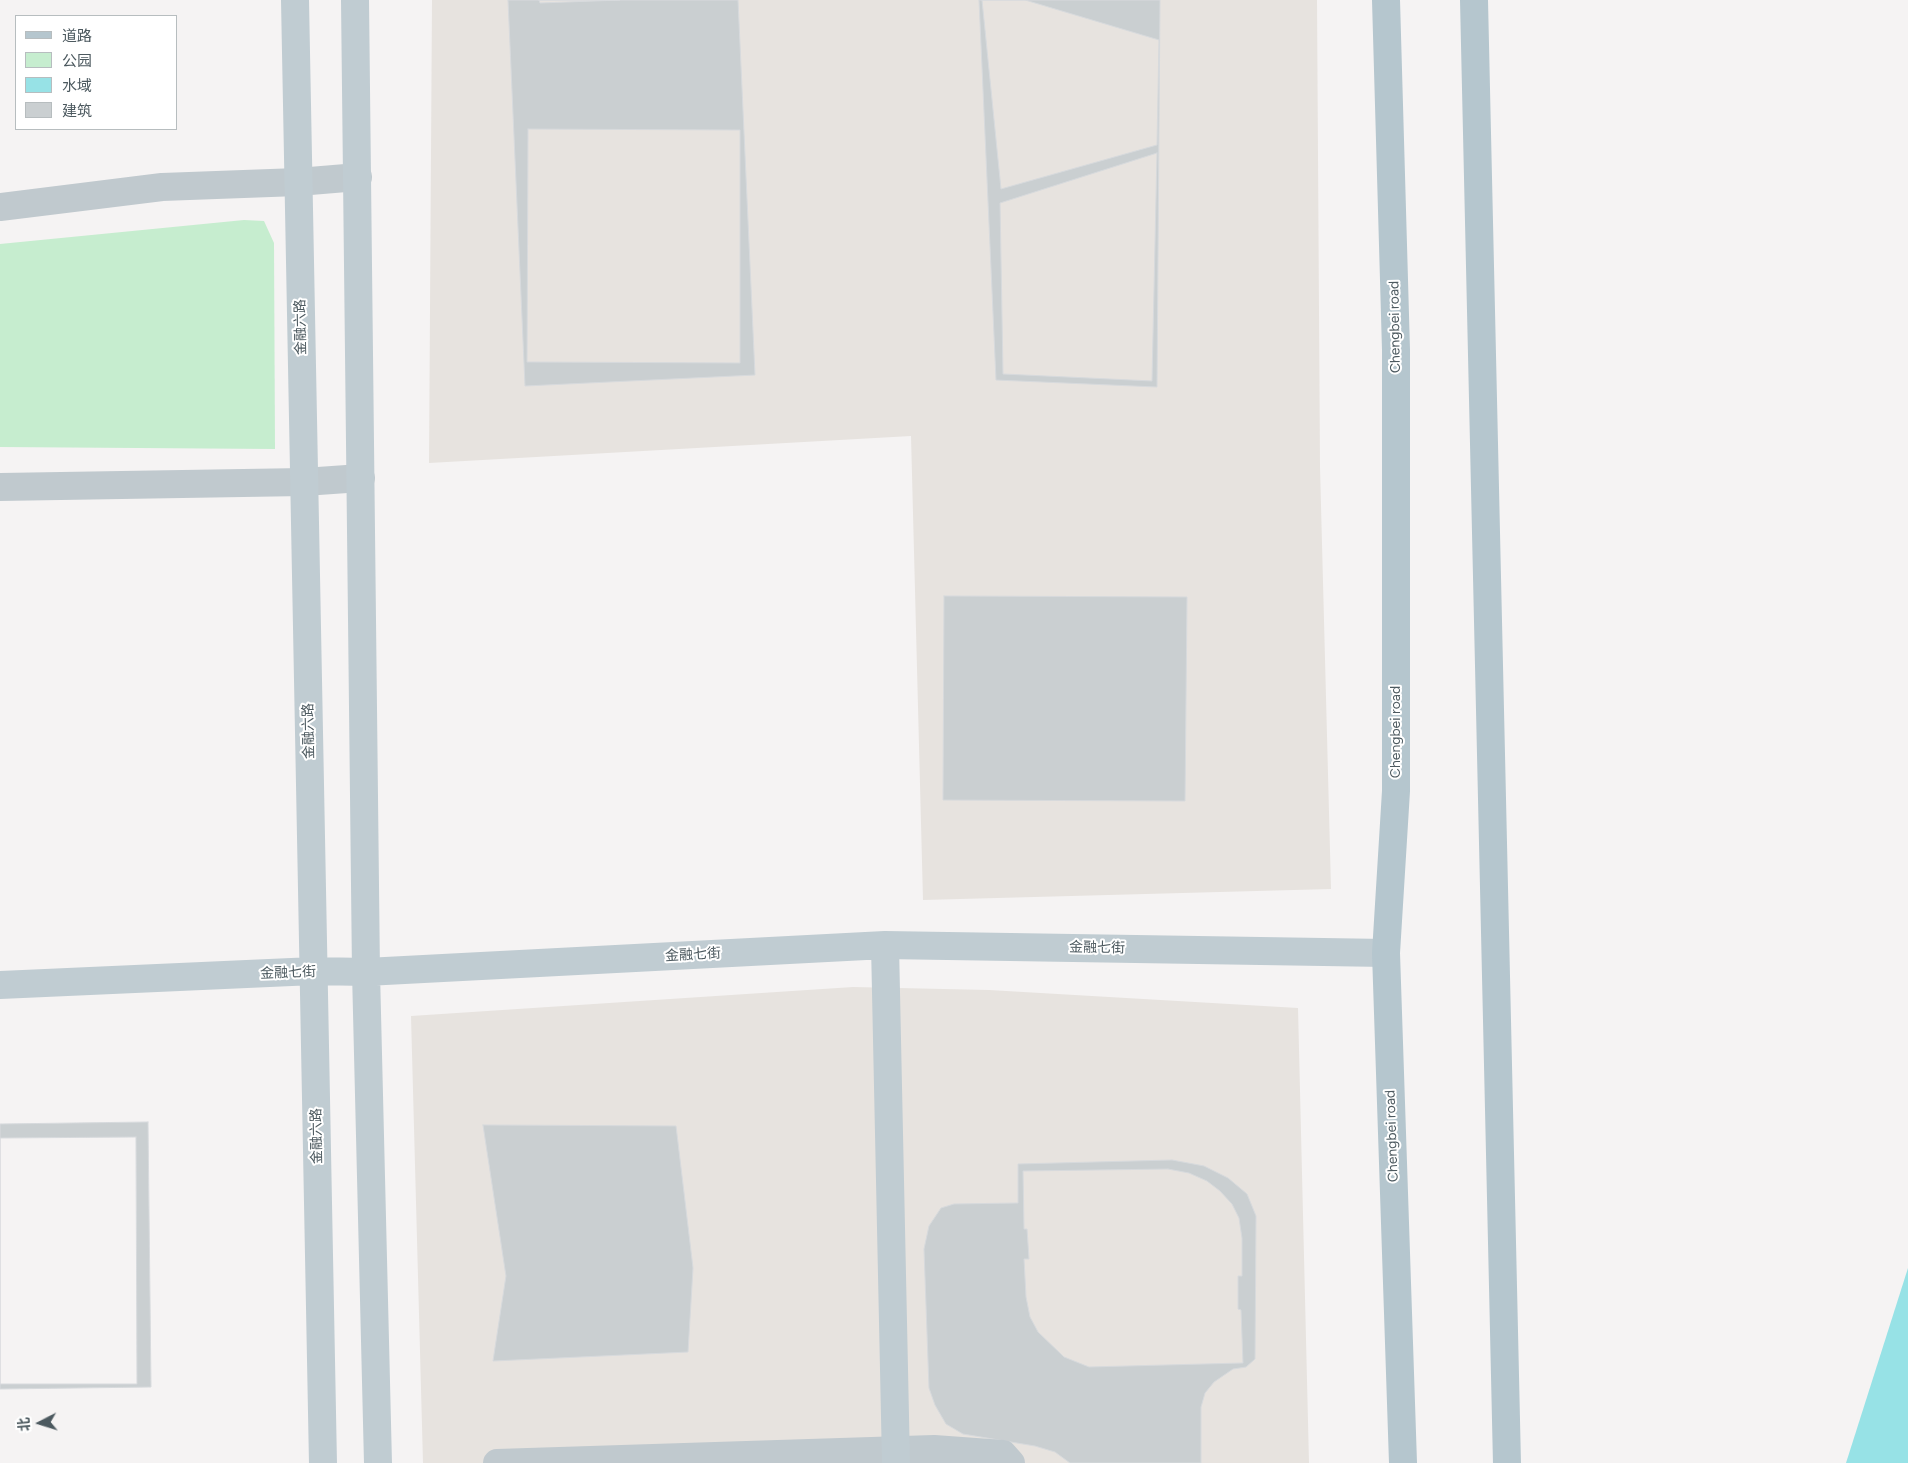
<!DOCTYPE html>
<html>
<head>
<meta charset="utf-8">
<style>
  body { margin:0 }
  #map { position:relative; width:1908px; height:1463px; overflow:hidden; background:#f5f3f3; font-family:Figtree,"Noto Sans SC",sans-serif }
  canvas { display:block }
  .legend { position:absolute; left:15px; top:15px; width:162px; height:115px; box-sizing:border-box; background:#fff; border:1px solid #b7bdbf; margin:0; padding:6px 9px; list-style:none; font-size:15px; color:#4c595f }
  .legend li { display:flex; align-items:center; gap:10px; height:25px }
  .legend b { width:25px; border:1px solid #b7bdbf }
  .north { position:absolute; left:15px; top:1398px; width:50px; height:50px; -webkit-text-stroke:4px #fff; paint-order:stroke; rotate:265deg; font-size:14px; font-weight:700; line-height:20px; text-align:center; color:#4c595f }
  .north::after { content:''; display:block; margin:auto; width:18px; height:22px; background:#4c595f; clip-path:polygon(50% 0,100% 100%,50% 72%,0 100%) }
</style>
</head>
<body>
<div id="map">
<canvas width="1908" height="1463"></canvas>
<ul class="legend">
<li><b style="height:6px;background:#b5c6ce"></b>道路</li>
<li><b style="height:14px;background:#c6edcf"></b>公园</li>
<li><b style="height:14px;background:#97e2e6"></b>水域</li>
<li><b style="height:14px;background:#cacfd1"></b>建筑</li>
</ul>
<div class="north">北</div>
</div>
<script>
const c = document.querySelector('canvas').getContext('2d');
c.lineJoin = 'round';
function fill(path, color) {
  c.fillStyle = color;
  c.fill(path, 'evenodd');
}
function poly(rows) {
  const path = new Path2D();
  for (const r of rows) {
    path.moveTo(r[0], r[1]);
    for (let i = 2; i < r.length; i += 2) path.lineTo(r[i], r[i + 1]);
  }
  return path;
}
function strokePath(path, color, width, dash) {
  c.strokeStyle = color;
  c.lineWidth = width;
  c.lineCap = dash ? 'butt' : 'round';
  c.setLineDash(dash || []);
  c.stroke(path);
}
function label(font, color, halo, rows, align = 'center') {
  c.font = font + ' Figtree,"Noto Sans SC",sans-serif';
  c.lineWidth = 4;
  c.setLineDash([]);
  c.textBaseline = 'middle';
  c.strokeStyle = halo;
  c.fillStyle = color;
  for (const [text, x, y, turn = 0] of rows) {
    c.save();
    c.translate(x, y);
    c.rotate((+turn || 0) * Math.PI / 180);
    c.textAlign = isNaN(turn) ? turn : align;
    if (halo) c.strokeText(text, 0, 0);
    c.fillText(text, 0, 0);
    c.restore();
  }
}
const commercial = poly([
  [432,0,1317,0,1320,467,1331,889,923,900,911,436,429,463],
  [853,987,989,990,1298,1008,1309,1463,423,1463,411,1016]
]);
const green = poly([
  [244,220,264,221,274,243,275,449,0,447,0,244]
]);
const water = poly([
  [1908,1268,1908,1463,1846,1463]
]);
const building = poly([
  [508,0,738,0,755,375,525,386,508,0],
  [539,0,620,0,540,3,539,0],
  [979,0,1160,0,1157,387,996,380,979,0],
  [982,0,1025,0,1159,40,1157,145,1001,189,982,0],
  [528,129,740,130,740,363,527,362,528,129],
  [1157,153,1152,381,1003,374,1000,203,1157,153],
  [944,596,1187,597,1185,801,943,800,944,596],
  [148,1122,151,1387,0,1389,0,1124,148,1122],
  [483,1125,676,1126,693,1268,688,1352,493,1361,506,1276,483,1125],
  [136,1137,137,1384,0,1384,0,1138,136,1137],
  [1172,1160,1204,1166,1228,1178,1247,1194,1256,1216,1255,1359,1246,1367,1233,1369,1214,1382,1205,1393,1201,1407,1201,1463,1070,1463,1055,1452,1035,1446,963,1434,946,1424,935,1405,929,1388,924,1249,929,1226,941,1208,954,1204,1018,1203,1018,1164,1172,1160],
  [1168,1169,1189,1173,1207,1181,1220,1191,1232,1204,1239,1218,1242,1238,1242,1276,1238,1276,1238,1309,1241,1310,1243,1363,1089,1367,1064,1357,1038,1332,1030,1317,1026,1297,1024,1259,1029,1259,1027,1229,1024,1229,1023,1171,1168,1169]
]);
const street = poly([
  [0,207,162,187,298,182,358,177],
  [0,487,304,482,361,478],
  [497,1463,934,1449,1003,1454,1011,1463]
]);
const secondary = poly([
  [295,0,323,1463],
  [355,0,366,972,378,1463],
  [885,945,896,1463],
  [0,985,314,971,366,972,885,945,1386,953]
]);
const primary = poly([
  [1386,0,1396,350,1396,791,1386,953,1403,1463],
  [1474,0,1507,1463]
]);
const streetNames = [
  ["金融六路",301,327,-91],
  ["Chengbei road",1395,327,-91],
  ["金融六路",309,731,-91],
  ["Chengbei road",1396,732,-90],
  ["金融七街",1097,948,1],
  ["金融七街",693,955,-3],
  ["金融七街",288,973,-2],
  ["金融六路",317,1136,-91],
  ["Chengbei road",1392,1136,-92]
];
fill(commercial, '#e7e3df');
fill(green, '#c6edcf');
fill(water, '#97e2e6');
fill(building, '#cacfd1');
strokePath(building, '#d7dadd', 1);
strokePath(street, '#c0c9ce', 28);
strokePath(secondary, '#c0ccd2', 28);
strokePath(primary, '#b5c6ce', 28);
label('14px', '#4c595f', '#fff', streetNames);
</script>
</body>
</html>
